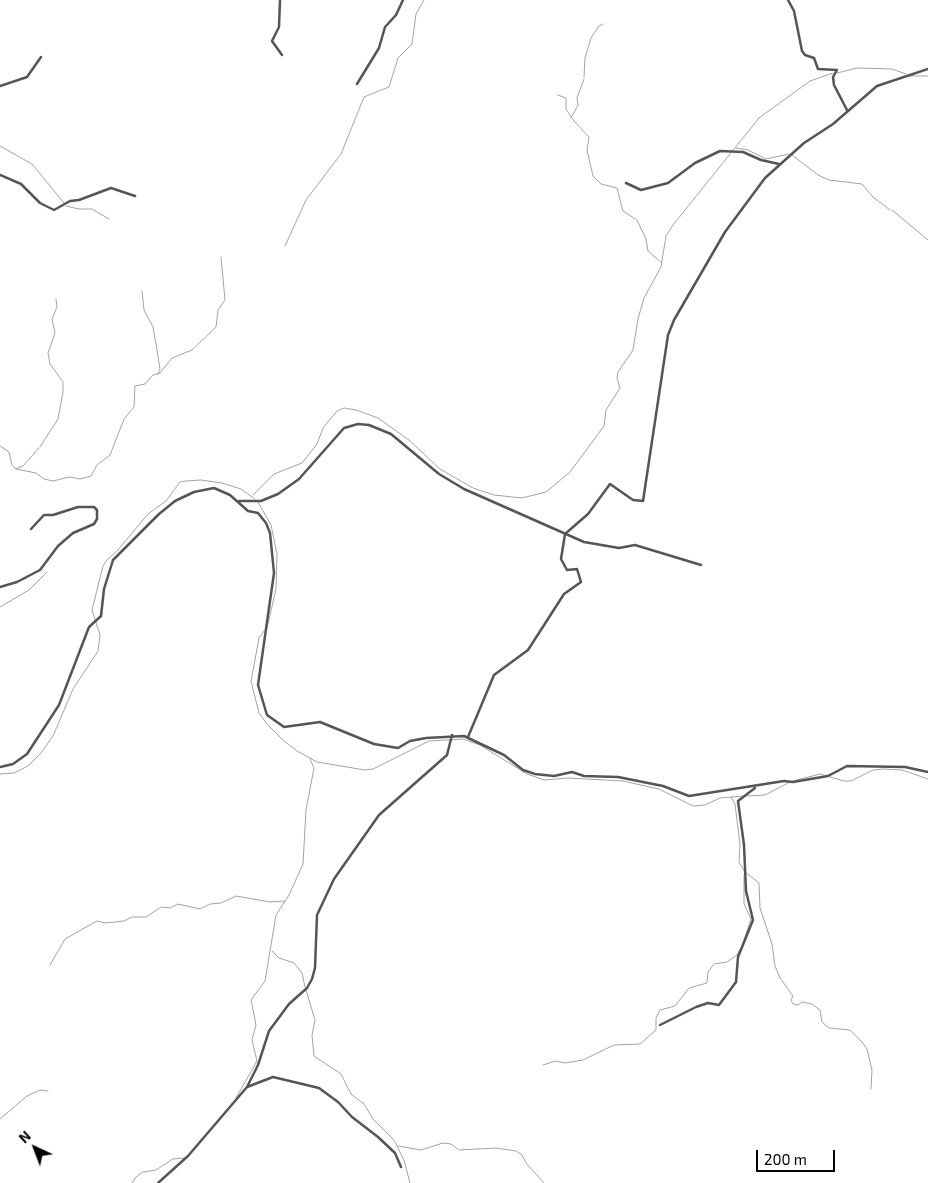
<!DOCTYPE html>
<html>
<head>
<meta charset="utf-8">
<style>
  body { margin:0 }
  #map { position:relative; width:928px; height:1183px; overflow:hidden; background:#fff; font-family:"Exo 2",sans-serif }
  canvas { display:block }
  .north { position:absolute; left:10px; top:1123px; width:50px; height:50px; -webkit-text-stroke:4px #fff; paint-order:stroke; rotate:317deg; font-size:14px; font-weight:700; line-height:20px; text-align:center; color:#000 }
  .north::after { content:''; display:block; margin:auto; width:18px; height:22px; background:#000; clip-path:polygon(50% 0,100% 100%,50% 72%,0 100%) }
  .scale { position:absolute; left:756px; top:1150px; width:79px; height:22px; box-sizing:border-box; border:2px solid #000; border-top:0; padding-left:6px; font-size:15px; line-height:18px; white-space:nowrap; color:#000; -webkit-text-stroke:4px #fff; paint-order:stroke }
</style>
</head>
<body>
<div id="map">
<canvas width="928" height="1183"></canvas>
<div class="north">N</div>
<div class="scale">200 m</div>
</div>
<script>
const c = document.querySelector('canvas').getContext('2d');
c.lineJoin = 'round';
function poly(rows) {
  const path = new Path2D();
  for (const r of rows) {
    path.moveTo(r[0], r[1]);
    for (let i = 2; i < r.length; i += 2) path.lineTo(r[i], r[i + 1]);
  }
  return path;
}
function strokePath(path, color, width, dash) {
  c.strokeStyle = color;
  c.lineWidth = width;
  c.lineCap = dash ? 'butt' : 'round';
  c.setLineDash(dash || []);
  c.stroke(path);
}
const stream = poly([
  [837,73,857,68,892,69,906,74],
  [910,76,928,76],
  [584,77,585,58,591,38,599,26,603,24],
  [558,95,566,98,566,109,574,121,589,137,587,150,593,176,601,184,617,188,623,211,637,220,646,239,648,251,662,263],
  [571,118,578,105,577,98,584,79],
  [0,146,32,164,64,203],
  [736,148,748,150,766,159,789,154],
  [792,155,818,175,829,180,862,184,873,197,890,210],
  [66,206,79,209,92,209,109,219],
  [892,210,928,240],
  [285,246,306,200,341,154,364,97,389,87,398,58,412,44,416,14,424,0],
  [142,291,144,310,153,327,156,344,160,369,158,374],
  [0,446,9,452,12,465,16,469,36,473,44,479,53,481,69,477,80,479,91,476,97,465,110,455,124,419,134,407,135,386,145,384,153,375,160,373,172,358,192,350,216,327,218,310,225,300,221,257],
  [40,447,58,419,63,392,63,382,50,364,48,353,55,333,52,319,57,307,56,299],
  [16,469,23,466,39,448],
  [253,495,274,474,302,463,317,444,323,428,337,411,344,408,356,410,378,418,409,440,440,469,473,488,494,495,522,498,546,492,570,472,604,426,606,410,620,388,617,378,618,372,633,350,638,319,644,298,661,267,666,236,673,225,759,118,810,81,833,73],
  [258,502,271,525,277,554,276,589,267,628],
  [0,607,29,590,47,572],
  [264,631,259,638,251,681,259,713,267,724,283,740,297,751,317,762,365,770,373,769,429,741,463,739,480,745,527,774,544,780,568,778,623,781,659,789,693,806,705,805,720,798,743,796],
  [0,774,14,773,28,766,41,753,53,736,73,689,98,651,100,635,92,610,103,566,107,560,117,551,148,514,166,501,180,482,186,481,201,480,222,483,241,489,255,499],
  [793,781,820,774,844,781,851,781,873,770,884,769,902,770,928,779],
  [747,796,765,795,790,782],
  [731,797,735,804,740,844,739,862,745,872,759,883,760,908,772,944,775,966,780,978,793,996,791,1000,793,1004,798,1005,802,1002,812,1004,820,1010,822,1022,829,1028,850,1030,862,1042,867,1049,872,1070,871,1089],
  [743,943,751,919,744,904,744,875],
  [272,951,279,958,294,963,302,973,305,987],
  [50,965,65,939,97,921,106,923,124,921,132,917,146,917,161,907,170,908,178,904,200,909,210,904,221,903,236,896,270,902,285,901],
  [306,990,315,1020,312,1035,314,1056,341,1074,351,1094,364,1104,373,1119,394,1140,404,1160,410,1183],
  [543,1065,555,1061,565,1063,583,1060,614,1045,640,1044,656,1030,656,1018,660,1010,675,1006,689,988,707,983,708,972,714,964,727,962,737,955,740,949],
  [236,1098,257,1061,252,1040,256,1025,251,1000,265,981,276,915,289,895,303,864,306,810,314,768,310,759],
  [0,1119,27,1096,40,1090,48,1091],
  [398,1146,421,1150,443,1143,451,1144,459,1150,496,1148,516,1151,522,1155,526,1163,544,1183],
  [132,1183,136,1177,143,1172,156,1170,173,1159,184,1158]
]);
const street = poly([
  [280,0,279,27,272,41,282,55],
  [788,0,794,11,802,51,805,55,814,58,818,69,837,70,833,77,834,85,847,110],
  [357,84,379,48,385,27,396,15,403,0],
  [0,86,27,77,41,57],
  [0,175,21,184,40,203,54,210,70,201,79,200,111,188,135,196],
  [626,183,641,190,668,183,695,163,720,151,743,152,761,160,779,164],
  [239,501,261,501,278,494,299,479,344,428,358,424,369,425,391,434,439,474,464,489,584,542,619,548,635,545,701,565],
  [0,587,17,582,40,570,58,546,73,533,94,524,97,519,97,510,94,507,78,507,53,515,44,515,31,529],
  [468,737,494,675,528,650,564,594,581,582,577,569,567,570,561,559,565,534,588,514,610,484,633,500,643,501,668,335,674,320,725,232,765,178,804,143,833,124,877,86,928,69],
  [0,767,13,764,27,754,59,705,89,627,101,616,104,589,113,560,159,514,175,501,194,492,214,488,230,495,248,511,258,513,266,523,270,533,274,573,258,685,267,715,284,727,320,722,374,744,398,748,410,741,426,738,464,736,504,755,523,770,535,774,554,776,572,772,584,776,618,777,663,786,689,796,784,781,793,782,828,776,847,766,905,767,928,772],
  [660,1025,696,1007,708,1003,719,1005,736,982,738,957,753,920,746,891,744,845,738,801,755,788],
  [247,1087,273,1077,319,1088,338,1102,352,1117,378,1137,395,1153,401,1167],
  [158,1183,188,1156,247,1087,258,1065,269,1031,289,1004,307,988,312,979,315,968,317,915,334,879,379,815,447,755,452,735]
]);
strokePath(stream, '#a3a3a3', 1);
strokePath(street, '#555', 2.5);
</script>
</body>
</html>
